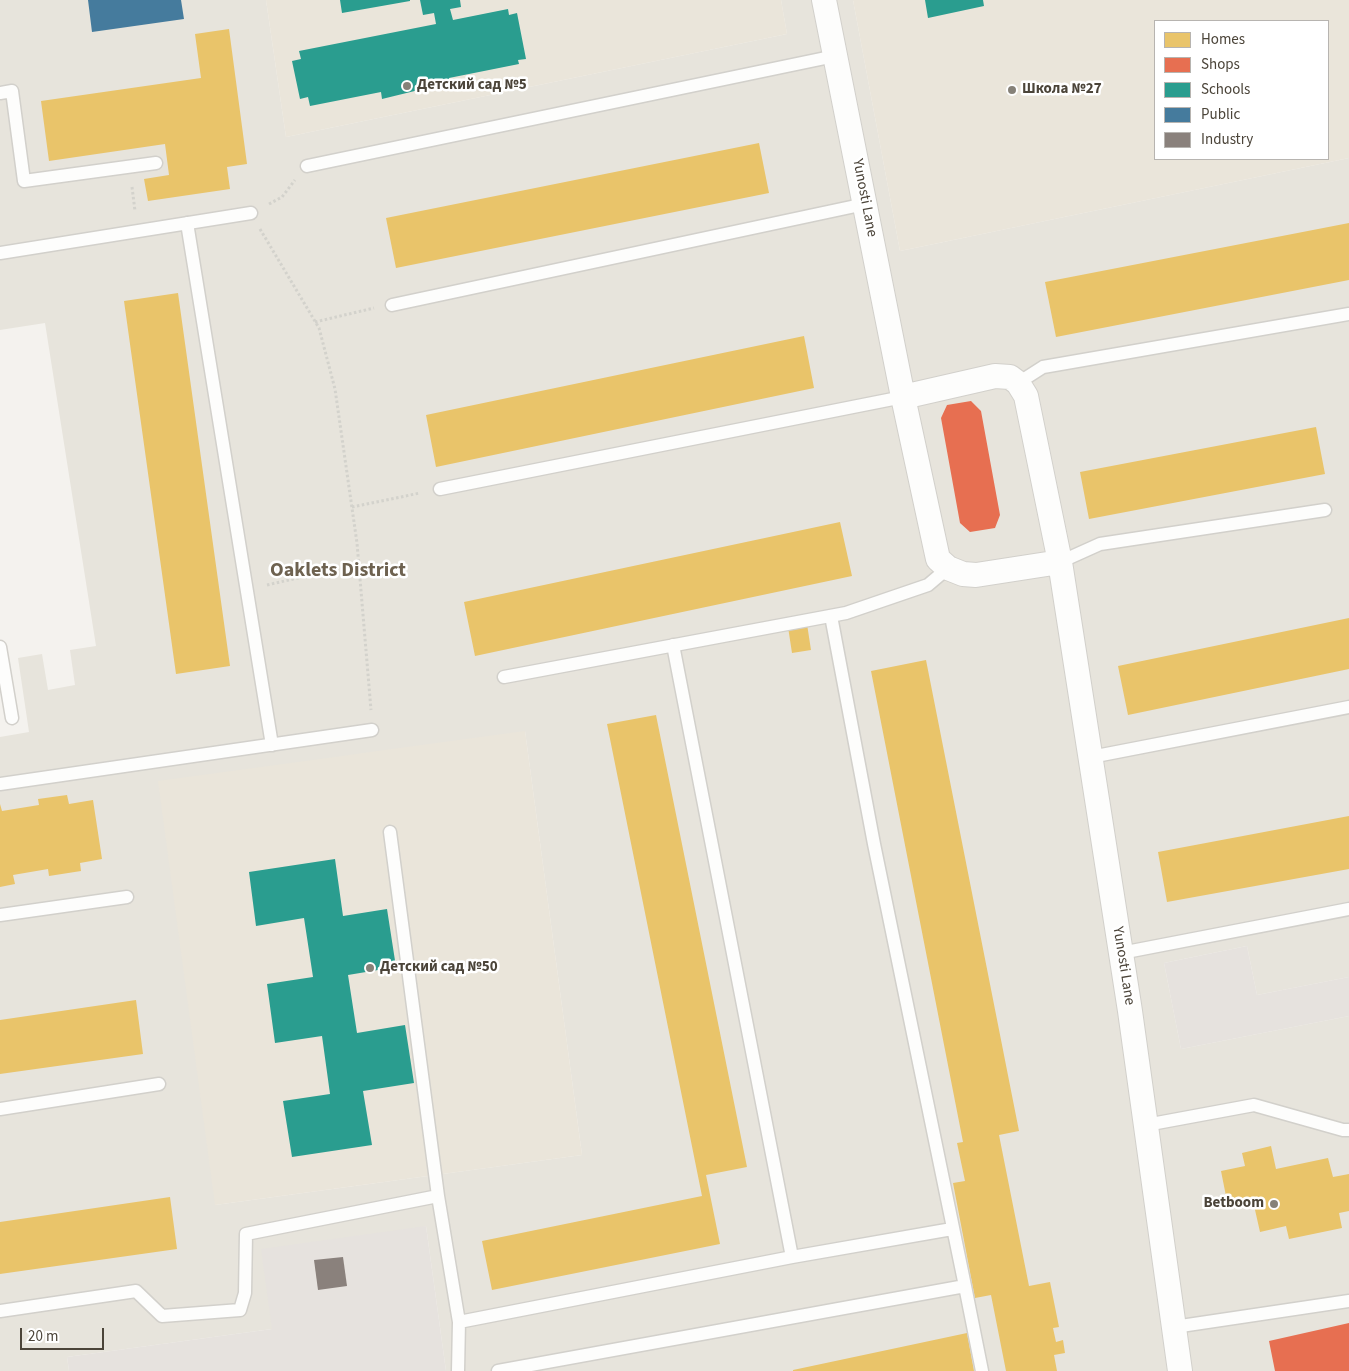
<!DOCTYPE html>
<html>
<head>
<meta charset="utf-8">
<style>
  body { margin:0 }
  #map { position:relative; width:1349px; height:1371px; overflow:hidden; background:#f4f2ee; font-family:"Source Sans 3",sans-serif }
  canvas { display:block }
  .legend { position:absolute; left:1154px; top:20px; width:175px; height:140px; box-sizing:border-box; background:#fff; border:1px solid #b7b4b0; margin:0; padding:6px 9px; list-style:none; font-size:15px; color:#4b4439 }
  .legend li { display:flex; align-items:center; gap:10px; height:25px }
  .legend b { width:25px; border:1px solid #b7b4b0 }
  .scale { position:absolute; left:20px; top:1328px; width:84px; height:22px; box-sizing:border-box; border:2px solid #4b4439; border-top:0; padding-left:6px; font-size:15px; line-height:18px; white-space:nowrap; color:#4b4439; -webkit-text-stroke:4px #fff; paint-order:stroke }
</style>
</head>
<body>
<div id="map">
<canvas width="1349" height="1371"></canvas>
<ul class="legend">
<li><b style="height:14px;background:#e9c46a"></b>Homes</li>
<li><b style="height:14px;background:#e76f51"></b>Shops</li>
<li><b style="height:14px;background:#2a9d8f"></b>Schools</li>
<li><b style="height:14px;background:#457b9d"></b>Public</li>
<li><b style="height:14px;background:#8a817c"></b>Industry</li>
</ul>
<div class="scale">20 m</div>
</div>
<script>
const c = document.querySelector('canvas').getContext('2d');
c.lineJoin = 'round';
function fill(path, color) {
  c.fillStyle = color;
  c.fill(path, 'evenodd');
}
function poly(rows) {
  const path = new Path2D();
  for (const r of rows) {
    path.moveTo(r[0], r[1]);
    for (let i = 2; i < r.length; i += 2) path.lineTo(r[i], r[i + 1]);
  }
  return path;
}
function strokePath(path, color, width, dash) {
  c.strokeStyle = color;
  c.lineWidth = width;
  c.lineCap = dash ? 'butt' : 'round';
  c.setLineDash(dash || []);
  c.stroke(path);
}
function label(font, color, halo, rows, align = 'center') {
  c.font = font + ' "Source Sans 3",sans-serif';
  c.lineWidth = 5;
  c.setLineDash([]);
  c.textBaseline = 'middle';
  c.strokeStyle = halo;
  c.fillStyle = color;
  for (const [text, x, y, turn = 0] of rows) {
    c.save();
    c.translate(x, y);
    c.rotate((+turn || 0) * Math.PI / 180);
    c.textAlign = isNaN(turn) ? turn : align;
    if (halo) c.strokeText(text, 0, 0);
    c.fillText(text, 0, 0);
    c.restore();
  }
}
const residential = poly([
  [0,0,266,0,286,137,787,34,781,0,853,0,900,251,1349,158,1349,977,1257,995,1247,946,1164,963,1181,1049,1349,1016,1349,1371,446,1371,426,1226,272,1329,67,1357,69,1371,0,1371,0,737,29,732,18,658,42,654,48,690,75,685,70,650,96,646,45,323,0,330],
  [525,731,582,1155,215,1205]
]);
const industrial = poly([
  [1247,946,1257,995,1349,977,1349,1016,1181,1049,1164,963],
  [426,1226,446,1371,69,1371,67,1357,272,1329,261,1249]
]);
const education = poly([
  [266,0,781,0,787,34,286,137],
  [853,0,1349,0,1349,158,900,251],
  [1155,21,1328,21,1328,159,1155,159],
  [525,731,582,1155,215,1205,158,781]
]);
const homes = poly([
  [229,29,247,164,227,167,230,189,148,201,144,179,169,175,165,144,49,161,41,101,201,78,195,34],
  [759,143,769,193,396,268,386,218],
  [1349,223,1349,280,1056,337,1045,282],
  [178,293,230,666,176,674,124,301],
  [804,336,814,388,436,467,426,415],
  [1316,427,1325,474,1089,519,1080,472],
  [840,522,852,576,475,656,464,602],
  [1349,618,1349,669,1128,715,1118,666],
  [807,624,811,650,792,653,788,627],
  [926,660,1019,1131,999,1135,1029,1286,1050,1282,1059,1327,1053,1328,1056,1342,1063,1340,1065,1353,1054,1355,1057,1371,1006,1371,991,1295,975,1298,953,1183,965,1181,957,1143,963,1142,871,671],
  [656,715,747,1167,706,1175,720,1244,492,1290,482,1241,702,1196,607,724],
  [67,795,69,804,93,800,102,859,80,863,81,871,49,876,48,869,13,875,15,884,0,887,0,804,2,811,39,805,38,799],
  [1349,816,1349,869,1167,902,1158,852],
  [136,1000,143,1054,0,1074,0,1020],
  [1271,1146,1276,1169,1328,1158,1333,1177,1349,1174,1349,1211,1339,1213,1342,1228,1289,1239,1286,1226,1260,1232,1253,1201,1228,1206,1221,1171,1245,1166,1242,1153],
  [170,1197,177,1249,0,1274,0,1222],
  [967,1333,974,1371,793,1371,793,1370]
]);
const shops = poly([
  [971,401,981,411,1000,515,995,528,970,532,960,523,941,418,947,405],
  [1349,1323,1349,1371,1275,1371,1269,1341]
]);
const schools = poly([
  [340,0,410,0,410,1,342,13],
  [420,0,460,0,461,7,450,9,453,20,508,9,509,15,517,13,526,59,518,60,519,64,449,78,450,86,436,89,435,82,430,83,431,87,382,99,381,92,310,106,308,97,300,99,292,61,301,59,299,51,436,24,434,13,423,15],
  [925,0,983,0,984,6,928,18],
  [335,859,343,916,387,909,396,967,348,975,357,1033,405,1025,414,1083,363,1091,372,1145,292,1157,283,1101,330,1094,322,1036,275,1043,267,984,313,977,304,918,256,926,249,872]
]);
const public = poly([
  [88,0,181,0,184,19,92,32]
]);
const industry = poly([
  [343,1257,347,1286,318,1290,314,1260]
]);
const path = poly([
  [132,187,135,211],
  [269,204,282,197,295,180],
  [260,229,319,328,335,389,357,543,371,710],
  [315,322,374,308],
  [352,507,420,493],
  [267,585,359,564]
]);
const service = poly([
  [0,93,12,91,24,181,156,163],
  [307,166,835,56],
  [187,223,272,745],
  [0,253,251,213],
  [392,305,865,204],
  [1018,383,1043,367,1349,314],
  [440,489,903,397],
  [1060,562,1100,544,1325,510],
  [831,616,874,844,965,1286],
  [673,645,792,1257],
  [0,647,12,718],
  [504,677,846,613,928,585,948,568],
  [1091,757,1349,707],
  [0,784,372,730],
  [390,832,438,1196,459,1322],
  [0,915,127,897],
  [1121,953,1349,909],
  [0,1109,159,1084],
  [1146,1125,1254,1105,1343,1130,1349,1130],
  [0,1311,136,1291,162,1316,240,1310,245,1293,246,1234,438,1196],
  [1174,1327,1349,1301],
  [458,1371,459,1322,792,1257,952,1229],
  [498,1371,965,1286,982,1371]
]);
const minor = poly([
  [824,0,903,397,938,559,948,568,963,574,976,575,1060,562],
  [903,397,995,376,1010,377,1018,383,1026,396,1060,562,1130,1011,1180,1371]
]);
const markers = [
  [407,86,5,"#868178"],
  [1012,90,5,"#868178"],
  [370,968,5,"#868178"],
  [1274,1204,5,"#868178"]
];
const poiNames = [
  ["Детский сад №5",417,86],
  ["Школа №27",1022,90],
  ["Детский сад №50",380,968],
  ["Betboom",1264,1204,"right"]
];
const streetNames = [
  ["Yunosti Lane",864,198,79],
  ["Yunosti Lane",1123,966,81]
];
const districtNames = [
  ["Oaklets District",338,572]
];
fill(residential, '#e7e4dc');
fill(industrial, '#e6e2de');
fill(education, '#eae5da');
fill(homes, '#e9c46a');
fill(shops, '#e76f51');
fill(schools, '#2a9d8f');
fill(public, '#457b9d');
fill(industry, '#8a817c');
strokePath(service, '#d2d0cb', 15);
strokePath(minor, '#d2d0cb', 26);
strokePath(path, '#d3d2cc', 3, [2.5, 2.5]);
strokePath(service, '#fdfdfc', 12);
strokePath(minor, '#fdfdfc', 24);
for (const [x, y, r, color] of markers) {
  const dot = new Path2D();
  dot.arc(x, y, r, 0, 2 * Math.PI);
  c.fillStyle = color;
  c.fill(dot);
  strokePath(dot, '#fff', 2);
}
label('bold 15px', '#4b4439', '#fff', poiNames, 'left');
label('15px', '#4b4439', '#fff', streetNames);
label('bold 20px', '#6e6250', '#fff', districtNames);
</script>
</body>
</html>
